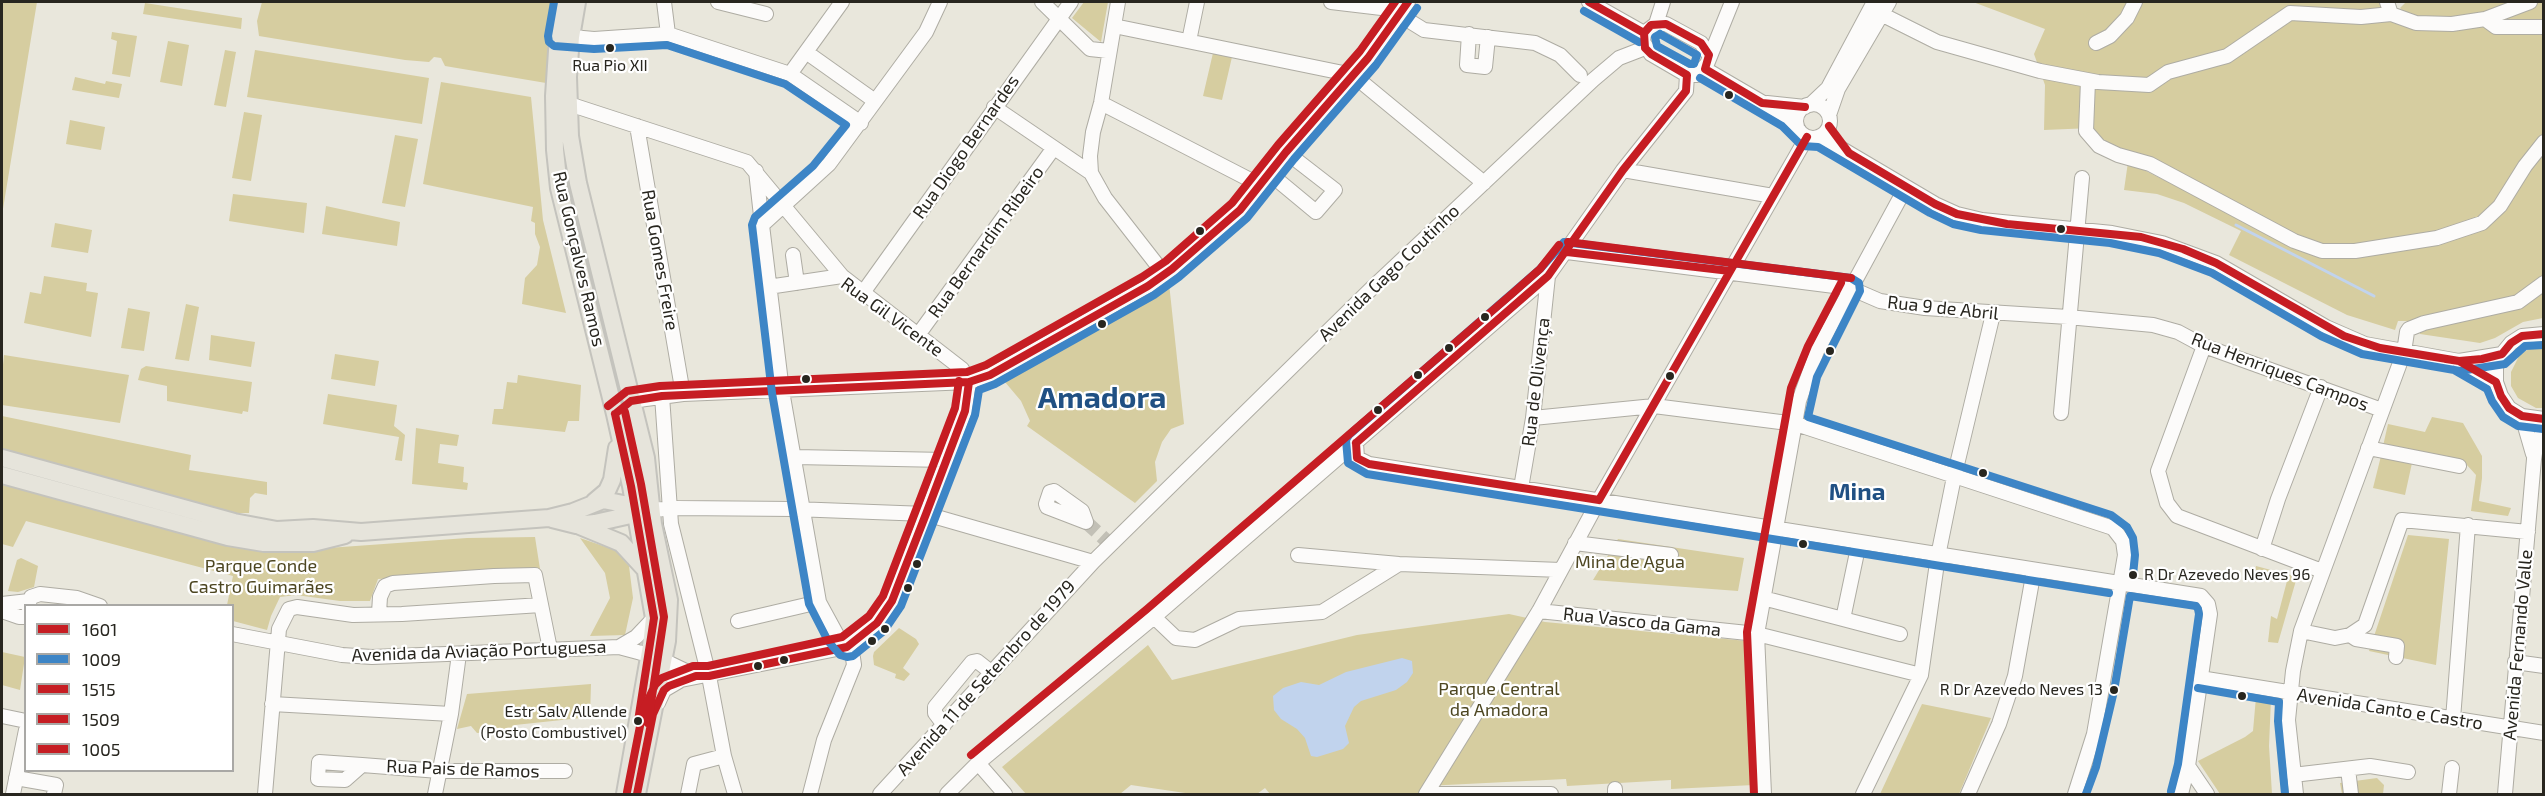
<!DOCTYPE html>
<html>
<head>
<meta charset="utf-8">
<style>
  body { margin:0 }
  #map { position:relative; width:2545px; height:796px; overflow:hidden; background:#e9e7dc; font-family:"Exo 2",sans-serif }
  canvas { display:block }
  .frame { position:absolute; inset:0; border:3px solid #28261f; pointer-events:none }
  .legend { position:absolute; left:24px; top:604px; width:210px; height:168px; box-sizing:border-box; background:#fff; border:2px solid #a9a8a5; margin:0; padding:8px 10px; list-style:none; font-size:18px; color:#28261f }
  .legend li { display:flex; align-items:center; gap:12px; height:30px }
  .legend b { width:30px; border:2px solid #a9a8a5 }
</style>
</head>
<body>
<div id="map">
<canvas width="2545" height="796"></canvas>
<div class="frame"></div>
<ul class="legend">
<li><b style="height:8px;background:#c61d23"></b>1601</li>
<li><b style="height:8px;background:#3d85c6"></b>1009</li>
<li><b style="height:8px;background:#c61d23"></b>1515</li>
<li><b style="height:8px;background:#c61d23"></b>1509</li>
<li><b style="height:8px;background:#c61d23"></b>1005</li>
</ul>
</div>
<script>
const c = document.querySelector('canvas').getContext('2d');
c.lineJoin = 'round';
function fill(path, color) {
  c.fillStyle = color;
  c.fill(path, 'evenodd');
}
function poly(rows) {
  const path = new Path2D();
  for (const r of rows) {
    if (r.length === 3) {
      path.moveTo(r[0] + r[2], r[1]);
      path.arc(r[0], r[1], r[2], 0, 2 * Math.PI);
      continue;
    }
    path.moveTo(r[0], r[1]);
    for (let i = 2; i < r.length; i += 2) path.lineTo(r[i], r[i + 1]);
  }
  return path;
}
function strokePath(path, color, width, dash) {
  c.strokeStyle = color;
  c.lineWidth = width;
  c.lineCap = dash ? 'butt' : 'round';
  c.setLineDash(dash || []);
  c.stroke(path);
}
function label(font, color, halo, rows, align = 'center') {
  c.font = font + ' "Exo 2",sans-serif';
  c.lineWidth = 4.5;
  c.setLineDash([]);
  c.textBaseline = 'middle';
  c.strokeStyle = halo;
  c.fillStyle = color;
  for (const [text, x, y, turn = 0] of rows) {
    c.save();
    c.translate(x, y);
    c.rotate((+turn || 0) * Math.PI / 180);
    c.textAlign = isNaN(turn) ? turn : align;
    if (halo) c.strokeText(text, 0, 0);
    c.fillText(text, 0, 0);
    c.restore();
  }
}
const green = poly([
  [2,2,37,2,2,215],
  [262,2,553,2,546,83,445,66,441,58,434,57,429,62,405,60,259,36,257,21],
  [1084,2,1108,2,1101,42,1072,18],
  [1973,2,2381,2,2383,10,2319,9,2289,20,2327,22,2388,21,2408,17,2400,8,2406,2,2543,2,2543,318,2523,322,2495,338,2480,343,2420,334,2416,321,2398,321,2395,330,2347,315,2229,255,2241,231,2184,203,2157,194,2124,190,2128,162,2308,252,2354,245,2327,246,2307,242,2116,147,2101,138,2092,128,2044,130,2045,85,2034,54,2045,29],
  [145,3,242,18,241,29,143,14],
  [112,32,137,36,130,77,112,74,117,41,111,39],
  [168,41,189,45,182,86,160,82],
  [225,50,236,52,226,107,214,105],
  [255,50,429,78,422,124,247,97],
  [1213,53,1232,57,1222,100,1203,96],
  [75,77,105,84,106,81,122,84,119,98,72,90],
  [441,82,531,97,543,220,566,313,522,304,525,278,537,265,540,247,535,234,535,223,531,221,533,207,423,184],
  [244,112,262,115,251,181,232,178],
  [70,120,105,127,101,150,66,144],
  [395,135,418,139,405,207,382,203],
  [233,194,307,203,304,233,229,221],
  [326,206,400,222,397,246,322,234],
  [55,223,92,230,88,253,51,247],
  [44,276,87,283,86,291,98,293,91,337,24,323,30,292,41,294],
  [1169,283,1184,424,1171,429,1162,442,1155,462,1157,481,1135,503,1027,426,1030,421,1021,401,1005,382],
  [186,304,199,307,189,361,175,359],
  [128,308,150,312,144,351,121,348],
  [211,335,255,342,251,367,209,360],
  [2543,346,2543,408,2536,408,2518,398,2511,386,2511,372,2520,354,2533,347],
  [335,354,379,361,375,386,331,379],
  [4,355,129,375,120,423,2,405,2,374],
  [146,366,252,382,248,412,243,411,242,414,167,401,167,386,138,380,141,369],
  [518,375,581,385,579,421,568,421,565,432,492,424,494,409,503,409,507,382,517,383],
  [328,394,397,405,394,426,405,435,402,461,395,460,399,437,323,424],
  [2,416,191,455,189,470,267,482,267,495,255,493,250,498,249,513,227,513,2,450],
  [2432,417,2463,423,2482,456,2482,478,2479,501,2511,508,2508,516,2471,511,2476,475,2466,464,2383,446,2388,424,2425,432],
  [416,428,459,435,457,446,440,444,438,463,464,467,463,482,468,483,467,490,412,484],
  [2381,456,2412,463,2405,495,2373,488],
  [2,478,314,549,467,538,535,537,540,569,378,579,370,601,340,601,296,595,280,597,271,616,267,630,233,621,232,606,227,605,233,576,26,521,13,547,2,544],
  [2408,535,2449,539,2436,665,2369,651],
  [580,538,615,550,629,566,633,598,625,635,590,636,610,598,605,573],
  [1618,539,1744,558,1738,591,1593,580],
  [21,558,38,566,34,587,18,592,8,591,17,560],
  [2256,566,2297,577,2278,643,2268,642,2271,616,2277,619,2287,581,2254,575],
  [1509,614,1545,622,1747,641,1754,785,1671,789,1671,780,1567,786,1566,779,1426,786,1421,794,1270,794,1265,788,1257,794,1192,794,1131,785,1120,794,1026,794,1002,767,1148,645,1172,680,1357,635],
  [899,628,916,639,919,644,903,668,910,674,904,681,895,678,896,674,874,665,873,656,874,652],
  [2,652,25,657,20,690,2,685],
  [591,684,590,717,515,725,506,731,477,733,471,726,457,729,467,694],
  [2256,697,2271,699,2269,746,2272,794,2220,794,2198,761,2245,737,2253,731],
  [1922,704,1991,718,1959,794,1880,794],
  [2377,778,2384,785,2383,794,2342,794,2340,783]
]);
const water = poly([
  [1402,658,1412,661,1413,673,1407,682,1396,690,1361,701,1354,707,1345,726,1349,743,1343,749,1317,757,1311,756,1305,738,1297,729,1281,719,1274,710,1273,696,1283,688,1301,682,1319,685,1346,672]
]);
const stream = poly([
  [2236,225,2374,296]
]);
const minorTunnel = poly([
  [1086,522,1110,544]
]);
const minor = poly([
  [664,2,668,34],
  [718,2,766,14],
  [1042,2,1090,49,1109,51],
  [1118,2,1101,103,1093,132,1090,156,1091,173,1105,198,1165,275],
  [1331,2,1390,9,1424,30,1535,43,1560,55,1580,75],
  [1589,2,1644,33],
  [2387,2,2391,14,2416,23,2452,24,2485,19,2530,2],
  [1881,14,1937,42,2040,71,2098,82,2149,85,2168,72,2227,56,2290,13,2361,17,2391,14],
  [2485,19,2496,27,2544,27],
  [1656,24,1663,2],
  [1114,26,1353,75,1484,183],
  [1469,34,1467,65,1485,67,1488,37],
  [561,36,594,39,668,34,790,74,861,123],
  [1189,41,1197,2],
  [2096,43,2110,36,2127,18,2135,2],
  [806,52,875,101],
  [1709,55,1701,43,1666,24,1656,24,1644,33,1643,42,1651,54,1687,75,1697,75,1707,64,1732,2],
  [1705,69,1789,118,1797,126],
  [790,74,842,2],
  [2088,81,2086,131,2099,146,2118,155,2150,164,2294,241,2322,251,2355,251,2437,238,2482,223,2500,206,2525,166,2544,142],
  [1101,103,1260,185],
  [1767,103,1805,107],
  [569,104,747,162,842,276,962,369,969,382],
  [1813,121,17],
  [1810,105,1828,88,1874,2],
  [994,107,1091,173],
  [1829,115,1838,89,1889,2],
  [637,126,683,394],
  [1820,136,1935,204,1957,214,1982,220,2112,233,2162,243,2216,263,2326,327,2365,344,2459,361,2502,354],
  [1623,170,1773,196],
  [756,171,762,225],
  [1269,173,1316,212,1335,190,1286,152],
  [1567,252,1850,288,1880,301,1925,308,2068,317,2153,325,2178,332,2204,346,2382,410],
  [793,255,797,283],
  [768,287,842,276],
  [862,294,1071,2],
  [2544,334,2522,336,2511,343,2502,354,2496,367,2496,382,2501,396,2509,408,2522,416,2544,419],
  [918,335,1053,149],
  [2204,346,2158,471,2167,503,2177,516,2322,571],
  [2460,362,2496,382],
  [662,396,671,524,709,676,724,756,735,794],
  [631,401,683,394,969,382,990,375,1148,286,1172,269,1240,210,1286,152,1368,58,1408,2],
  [2061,413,2082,178],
  [2522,416,2533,454],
  [1533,418,1654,406,1796,424,2113,528,2123,541,2125,555,2094,734,2075,794],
  [1356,443,1357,458,1369,464,2201,596,2208,604,2210,614,2188,766,2181,794],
  [2368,448,2459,466],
  [795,457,946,460],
  [1521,488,1533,418,1548,276],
  [1054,491,1082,511,1086,522,1047,507,1046,504,1050,492,1054,491],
  [650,510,677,508,794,509,926,514,1093,562,1371,289,1593,80,1619,58,1645,48],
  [1575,543,1671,555],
  [2262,549,2278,499,2321,387],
  [1298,555,1399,564,1561,570],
  [1763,598,1900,634],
  [2,604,29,601],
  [28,606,31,597,40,594,77,598,100,606],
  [2,611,19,617,26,617],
  [1539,611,1757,634,1921,675],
  [379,613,380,597,385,586,393,583,494,576,535,575,550,649],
  [1154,617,1176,638,1195,640,1239,619,1322,612,1399,564],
  [1843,619,1859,543],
  [738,621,819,602],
  [2301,631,2335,638,2350,635,2365,625,2402,520,2528,532],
  [232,634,342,655,372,657,619,647,649,655],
  [2350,635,2356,639,2397,646,2396,657],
  [619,647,636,637,654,618],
  [663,660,696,676],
  [2515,662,2544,666],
  [2200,678,2544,733],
  [658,703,664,690,681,680,847,647,877,623,892,601,926,514,965,411,969,382],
  [272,704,451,714],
  [2,716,26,721],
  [2453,719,2468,525],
  [944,725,935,713,935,707,972,662,977,661,991,672],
  [978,763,1005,794],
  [362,765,345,780,318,779,319,762,362,765,439,771,565,771],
  [2188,766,2207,794],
  [2348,769,2351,794],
  [2293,775,2370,766,2408,772],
  [16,778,56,785,54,794],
  [1615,789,1615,794],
  [13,794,26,730],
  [265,794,279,629,289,609,297,607,353,615,402,614,541,605],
  [435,794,451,714,459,654],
  [688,794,694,764,724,756],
  [810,794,824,740,854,665,853,658,847,647,837,635,819,602,782,391,762,225,829,164,926,32,940,2],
  [880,794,1093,562],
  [947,794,978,763,1154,617,1548,276,1623,170,1686,91,1687,75],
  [1426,794,1539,611,1599,500,1807,137],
  [1426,794,1551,794],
  [1764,794,1757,634,1799,401,1817,351,1906,187],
  [1863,794,1921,675,1938,556,1954,477,1993,314],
  [1968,794,1999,724,2015,676,2034,570],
  [2296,794,2288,720,2293,671,2301,631,2404,352,2407,332,2409,329,2424,323,2518,302,2544,283],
  [2449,794,2452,768],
  [2505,794,2534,459,2537,441,2544,431]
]);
const major = poly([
  [565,2,558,36,554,96,555,150,559,188,615,414,631,486,654,618,651,646,625,794],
  [577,2,571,37,568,77,570,136,578,183,646,458,653,524,669,600,667,641,637,794],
  [2,458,234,522,277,530,313,528,361,532,549,518,573,512,603,500,644,508],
  [2,475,228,537,264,543,313,543,345,535],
  [594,502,607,491,612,480,617,448],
  [552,519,576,525,595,523,644,512],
  [580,526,621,543,644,568]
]);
const bus1 = poly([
  [615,414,631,401,662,396,969,382,990,375,1148,286,1172,269,1240,210,1286,152,1368,58,1408,2],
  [615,414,631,486,654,618,638,721],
  [637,794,653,714,664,690,669,686,696,676,709,676,847,647,877,623,892,601,926,514,965,411,969,382]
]);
const bus2 = poly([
  [554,2,548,36,549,42,554,46,594,49,667,45,785,84,846,125,813,166,755,217,752,225,772,393,809,604,828,641,840,655,847,657,853,656,884,631,901,606,975,415,979,390,995,384,1154,295,1179,277,1247,218,1294,159,1376,65,1417,8],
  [1584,11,1639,42],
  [1660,34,1697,55,1694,64,1690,64,1657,46,1655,37,1660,34],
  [1700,78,1782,126,1802,146,1818,147,1930,213,1953,224,1981,230,2110,243,2159,253,2212,273,2321,336,2362,354,2460,371,2505,364,2525,346,2544,345],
  [2454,370,2487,389,2492,401,2503,417,2518,426,2543,429],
  [2109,593,1367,474,1348,463,1346,440,1349,435,1540,269,1564,242,1851,278,1859,283,1860,291,1817,377,1808,417,2111,515,2127,527,2133,538,2135,555,2133,575],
  [2198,688,2279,702,2278,721,2285,794],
  [2086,794,2096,767,2114,691,2130,596,2196,606,2198,609,2199,614,2178,764,2171,791]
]);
const bus3 = poly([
  [608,406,627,391,660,386,967,372,986,365,1142,277,1166,261,1232,203,1278,145,1360,51,1395,2],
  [625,412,641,484,664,617,648,723],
  [627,792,643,711,655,685,662,678,693,666,708,666,842,637,869,616,883,596,916,510,955,408,959,381]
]);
const bus4 = poly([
  [1589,2,1644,33],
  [1829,126,1849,153,1935,204,1957,214,2007,224,2141,237,2183,249,2216,263,2344,336,2380,348,2459,361,2496,382,2501,396,2509,408,2522,416,2544,419],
  [1567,252,1730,271],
  [2446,359,2459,361,2482,359,2502,354,2511,343,2522,336,2544,334],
  [1356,443,1548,276,1623,170,1686,91,1687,75,1651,54,1645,48,1644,33,1651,25,1666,24,1701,43,1709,55,1705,69,1762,103,1805,107],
  [1356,443,1357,458,1369,464,1599,500],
  [1599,500,1807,137]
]);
const bus5 = poly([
  [1568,242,1851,278],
  [971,755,1147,609,1514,292,1540,269,1559,245],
  [1754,794,1747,632,1791,388,1808,346,1841,283]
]);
const markers = [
  [610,48,5,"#28261f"],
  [1729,95,5,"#28261f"],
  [2061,229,5,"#28261f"],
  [1200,231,5,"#28261f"],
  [1485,317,5,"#28261f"],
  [1102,324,5,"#28261f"],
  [1449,348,5,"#28261f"],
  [1830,351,5,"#28261f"],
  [1418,375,5,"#28261f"],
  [1670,376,5,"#28261f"],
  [806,379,5,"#28261f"],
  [1378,410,5,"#28261f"],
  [1983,473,5,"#28261f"],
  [1803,544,5,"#28261f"],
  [917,564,5,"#28261f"],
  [2133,575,5,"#28261f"],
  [908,588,5,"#28261f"],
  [885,629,5,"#28261f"],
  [872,641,5,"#28261f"],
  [784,660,5,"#28261f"],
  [758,666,5,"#28261f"],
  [2114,690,5,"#28261f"],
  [2242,696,5,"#28261f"],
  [638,721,5,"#28261f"]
];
const busNames = [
  ["Rua Pio XII",610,66,"center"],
  ["R Dr Azevedo Neves 96",2144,575,"left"],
  ["R Dr Azevedo Neves 13",2103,690],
  ["Estr Salv Allende",627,712],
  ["(Posto Combustivel)",627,733]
];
const streetNames = [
  ["Rua Diogo Bernardes",966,147,-55],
  ["Rua Bernardim Ribeiro",986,242,-54],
  ["Rua Gonçalves Ramos",579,259,77],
  ["Rua Gomes Freire",660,260,80],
  ["Avenida Gago Coutinho",1389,273,-44],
  ["Rua 9 de Abril",1943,308,6],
  ["Rua Gil Vicente",892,317,36],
  ["Rua Henriques Campos",2280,372,21],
  ["Rua de Olivença",1536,382,-83],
  ["Rua Vasco da Gama",1642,622,6],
  ["Avenida Fernando Valle",2518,645,-85],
  ["Avenida da Aviação Portuguesa",479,651,-2],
  ["Avenida 11 de Setembro de 1979",986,678,-48],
  ["Avenida Canto e Castro",2390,709,9],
  ["Rua Pais de Ramos",463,769,2]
];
const parkNames = [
  ["Mina de Agua",1630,562],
  ["Parque Conde",261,566],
  ["Castro Guimarães",261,587],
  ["Parque Central",1499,689],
  ["da Amadora",1499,710]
];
const districtNames = [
  ["Mina",1857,492]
];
const townNames = [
  ["Amadora",1102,398]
];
fill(green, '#d6cda0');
fill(water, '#c1d3ed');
strokePath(stream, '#c1d3ed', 3);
strokePath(minorTunnel, '#c2c0b6', 14, [14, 7]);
strokePath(minor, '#aeaca3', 16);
strokePath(major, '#c4c3bd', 20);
strokePath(minor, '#fcfbfa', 14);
strokePath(major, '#e6e4db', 16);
strokePath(bus1, '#c61d23', 8);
strokePath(bus2, '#3d85c6', 8);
strokePath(bus3, '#c61d23', 8);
strokePath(bus4, '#c61d23', 8);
strokePath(bus5, '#c61d23', 8);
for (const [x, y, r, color] of markers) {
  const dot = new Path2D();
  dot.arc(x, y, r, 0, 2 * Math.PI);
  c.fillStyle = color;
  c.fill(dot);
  strokePath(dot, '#fff', 2);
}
label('16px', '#28261f', '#fff', busNames, 'right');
label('18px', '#28261f', '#fff', streetNames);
label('18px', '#4d4621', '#fff', parkNames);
label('bold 24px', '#205083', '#fff', districtNames);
label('bold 30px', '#205083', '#fff', townNames);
</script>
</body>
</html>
